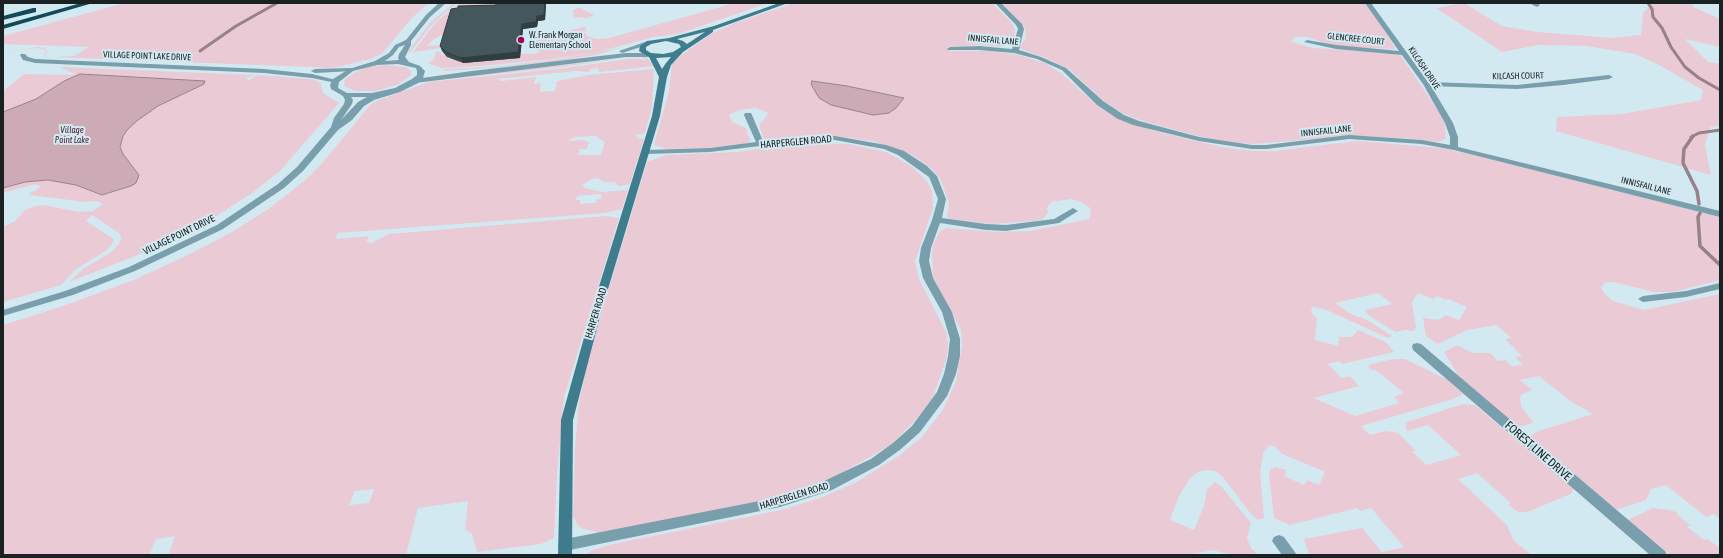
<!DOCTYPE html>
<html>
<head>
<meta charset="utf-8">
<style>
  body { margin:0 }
  #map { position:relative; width:1723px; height:558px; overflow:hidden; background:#d3e9f1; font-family:"Asap Condensed",sans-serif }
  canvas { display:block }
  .frame { position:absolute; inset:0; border:4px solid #192123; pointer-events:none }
</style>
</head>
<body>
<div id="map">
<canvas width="1723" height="558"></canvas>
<div class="frame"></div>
</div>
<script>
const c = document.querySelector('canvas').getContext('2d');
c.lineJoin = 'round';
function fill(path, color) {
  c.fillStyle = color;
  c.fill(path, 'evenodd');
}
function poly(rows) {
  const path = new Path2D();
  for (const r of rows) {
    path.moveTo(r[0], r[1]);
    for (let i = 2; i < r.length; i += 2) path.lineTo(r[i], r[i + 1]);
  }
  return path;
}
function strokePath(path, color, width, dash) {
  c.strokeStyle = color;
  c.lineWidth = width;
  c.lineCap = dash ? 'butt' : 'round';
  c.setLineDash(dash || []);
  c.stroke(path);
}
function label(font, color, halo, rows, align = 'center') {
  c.font = font + ' "Asap Condensed",sans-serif';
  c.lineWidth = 4;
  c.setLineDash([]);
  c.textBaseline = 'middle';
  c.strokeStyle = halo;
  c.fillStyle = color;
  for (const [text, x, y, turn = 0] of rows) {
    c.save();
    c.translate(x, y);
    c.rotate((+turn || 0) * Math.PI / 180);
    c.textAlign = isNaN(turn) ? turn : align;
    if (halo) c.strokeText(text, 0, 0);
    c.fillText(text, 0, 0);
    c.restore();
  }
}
const green = poly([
  [124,3,428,3,410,20,382,54,370,59,334,68,54,57,52,57,74,56,89,47,3,44,3,36],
  [454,3,457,3,434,22,410,52,407,53,431,22],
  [460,3,491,3,490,9,446,35,440,36,433,40,427,46,441,45,440,48,413,52,436,22],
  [735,3,768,3,678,34,654,37,598,52,552,59,480,66,441,68,428,63,434,59,436,52,441,52,441,55,446,54,449,59,461,61,460,63,520,58,520,54,534,54,541,51,528,49,528,42,583,27,587,27,584,32,589,37,598,39,609,38],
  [794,3,992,3,1012,23,1014,28,1015,36,1010,44,1001,47,980,45,948,47,950,51,990,51,1019,55,1045,63,1062,74,1100,108,1124,121,1158,132,1226,148,1256,151,1273,151,1358,141,1442,148,1502,161,1720,217,1720,280,1673,292,1654,292,1614,282,1606,282,1601,287,1604,293,1613,301,1644,310,1720,294,1720,519,1714,514,1706,517,1666,485,1651,489,1646,500,1616,510,1529,437,1536,432,1593,414,1570,401,1539,376,1520,380,1532,390,1521,395,1520,399,1522,408,1534,423,1517,427,1460,378,1444,352,1457,345,1472,353,1490,353,1498,361,1505,360,1512,366,1523,365,1515,357,1522,356,1505,339,1511,338,1497,325,1467,330,1438,344,1426,336,1423,318,1438,320,1446,315,1459,320,1467,307,1448,299,1446,300,1437,296,1433,299,1418,293,1412,302,1416,327,1414,331,1405,330,1396,332,1369,316,1365,310,1392,304,1378,293,1335,303,1349,313,1367,320,1392,336,1388,338,1324,309,1313,307,1311,309,1313,315,1317,318,1315,340,1338,346,1339,337,1352,337,1358,330,1386,342,1394,352,1342,364,1339,361,1328,364,1341,378,1350,376,1359,386,1314,398,1355,416,1399,403,1394,397,1404,393,1374,369,1371,370,1368,367,1371,364,1394,359,1405,359,1446,379,1463,394,1453,399,1361,426,1370,435,1386,431,1398,433,1416,451,1412,451,1426,465,1461,455,1428,425,1407,431,1405,426,1407,422,1463,404,1475,405,1574,489,1571,494,1527,512,1518,512,1508,505,1511,503,1477,473,1458,479,1507,525,1514,541,1532,555,1309,555,1304,539,1362,528,1382,552,1404,547,1371,508,1360,511,1357,508,1290,525,1274,518,1269,474,1271,469,1276,467,1286,470,1284,476,1304,485,1307,480,1319,485,1325,472,1282,454,1276,447,1269,445,1263,453,1260,472,1264,518,1258,520,1251,514,1222,476,1215,471,1206,470,1198,472,1190,478,1179,496,1170,520,1194,530,1204,506,1207,489,1215,482,1221,486,1251,523,1247,538,1251,548,1258,555,1232,555,1212,550,1191,555,585,555,593,550,613,544,781,510,820,498,855,483,900,455,922,437,944,408,956,381,962,346,961,330,933,277,932,253,933,245,940,231,946,228,998,232,1030,231,1089,219,1091,213,1090,208,1081,202,1071,199,1051,202,1047,208,1048,213,1043,219,1034,221,992,224,951,219,947,217,949,203,940,178,932,169,912,155,876,142,852,138,831,136,770,141,764,139,759,125,766,117,768,113,756,108,739,110,729,115,732,122,746,128,750,140,748,143,708,148,666,149,654,145,669,91,672,62,711,34,735,23],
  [817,81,899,96,904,98,896,108,889,113,873,115,831,105,819,98],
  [1002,3,1365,3,1372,11,1395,48,1394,49,1341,47,1325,43,1308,37,1294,37,1291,41,1295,43,1313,48,1392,53,1401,56,1439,112,1445,124,1446,139,1438,142,1403,138,1355,136,1254,144,1227,142,1198,136,1139,120,1122,113,1104,101,1069,69,1048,59,1021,49,1019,47,1026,38,1025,28],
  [1464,3,1502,26,1537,32,1611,38,1641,35,1643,13,1653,3,1691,3,1693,7,1720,19,1720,47,1685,39,1708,62,1720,64,1720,126,1710,127,1705,146,1711,175,1556,131,1557,117,1622,114,1701,100,1703,90,1657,64,1635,54,1587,46,1538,45,1502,52,1436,8],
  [577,8,581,8,594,15,587,18,574,17,573,10],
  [38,47,44,48,47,50,45,56,51,58,327,69,49,58,44,56,46,50,38,48,20,50,3,56,18,50],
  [619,48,599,54,560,61,490,68,443,71,444,69,493,67,560,59],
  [645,56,654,66,599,72,598,68,590,69,589,72,576,71,497,79,501,81,536,77,534,84,541,83,540,92,555,91,557,81,588,75,654,69,652,107,645,133,636,135,637,138,644,139,630,184,621,186,617,185,615,182,604,182,599,179,594,178,582,185,585,188,602,192,628,190,622,209,605,213,338,233,335,239,369,236,366,242,372,243,389,234,606,216,619,218,564,397,557,474,554,538,541,544,477,552,472,534,465,530,468,501,418,508,406,555,171,555,169,554,175,536,156,539,149,555,3,555,3,325,66,305,136,279,190,254,230,233,267,210,303,182,318,168,371,104,379,100,429,82,565,68,636,58,644,60,646,60,642,57,629,57],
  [595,136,605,142,601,155,578,155,580,149,587,149,589,142,584,140,568,141,574,137],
  [598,194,602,195,601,199,597,199,596,203,580,204,580,200,576,200,577,196],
  [374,489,369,503,349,505,355,491],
  [621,59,560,67,438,80,440,78],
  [385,65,406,67,411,71,411,75,399,84,376,91,355,91,344,86,345,79,354,73,368,67],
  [60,67,254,75,245,79,249,80,258,75,310,79,318,81,321,84,323,93,339,103,280,171,252,193,215,217,153,249,69,282,83,269,110,253,120,243,121,237,119,233,92,215,86,221,112,238,114,241,107,250,75,270,61,285,3,302,3,227,15,221,25,210,32,207,44,205,78,212,93,211,103,204,97,201,85,202,30,195,30,193,41,187,35,184,3,193,3,188,25,182,48,180,76,185,98,194,108,194,131,186,136,183,139,175,123,154,120,147,123,136,128,129,138,120,158,106,204,84,205,82,80,74,64,81,36,99,3,112,3,91,24,74,77,75],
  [804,143,849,144,886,152,910,165,927,181,932,191,933,208,915,261,919,279,946,332,948,344,946,360,933,397,922,413,891,445,831,479,780,498,602,533,583,529,577,524,573,516,575,449,579,402,592,344,647,162,666,155,735,152],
  [1653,508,1670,510,1678,513,1676,514,1690,525,1687,527,1704,540,1707,539,1720,548,1720,555,1670,555,1628,520]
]);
const water = poly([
  [80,74,205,81,204,84,158,106,138,120,128,129,123,136,120,147,123,154,139,175,136,183,131,186,102,195,76,185,48,180,25,182,3,188,3,112,36,99,64,81,80,74],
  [812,81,847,86,904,98,896,108,889,113,873,115,831,105,819,98,811,84,812,81]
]);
const streamFar1 = poly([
  [1648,3,1652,9,1653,17,1662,28,1671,47,1685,67,1699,78,1720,90],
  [200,51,236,26,277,3],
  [1691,137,1699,133,1720,130]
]);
const stream = poly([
  [1693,136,1684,149,1683,163,1697,191,1699,204],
  [1700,213,1698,217,1700,246,1720,265]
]);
const minor = poly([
  [995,3,1001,3,1022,24,1024,29,1019,50,1041,57,1066,68,1103,101,1124,115,1139,121,1199,137,1252,145,1266,145,1349,135,1422,140,1450,145,1450,137,1445,123,1423,84,1402,55,1336,49,1304,42,1307,40,1336,45,1399,51,1365,3,1371,3,1428,82,1517,85,1609,75,1613,77,1609,79,1563,85,1517,89,1431,86,1453,123,1458,137,1458,147,1720,211,1720,217,1454,150,1422,144,1349,139,1266,149,1252,149,1199,141,1133,125,1118,119,1097,105,1062,70,1037,59,1014,53,979,50,948,50,947,49,950,47,979,46,1012,49,1018,29,1016,25,995,3],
  [1529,3,1537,3,1540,5,1537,7,1529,3],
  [645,42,647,43,647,45,622,53,619,51,645,42],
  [626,53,648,53,651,55,648,57,626,57,415,83,411,81,415,79,472,71,626,53],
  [21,54,25,54,28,57,35,59,264,69,312,74,340,81,336,83,312,78,264,73,35,63,23,60,20,55,21,54],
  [351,68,353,69,353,71,315,73,311,71,315,69,351,68],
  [745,113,751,113,752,115,763,141,801,137,835,136,886,145,904,151,927,166,937,176,946,199,942,218,986,224,1006,225,1054,219,1073,208,1078,211,1059,223,1006,231,986,230,940,223,931,248,929,261,933,278,952,312,960,339,960,356,956,374,947,396,920,432,901,449,879,465,832,490,780,507,565,551,560,549,558,545,560,541,565,539,780,497,822,482,871,459,893,443,912,426,937,392,944,374,948,356,950,339,942,312,923,278,919,261,921,248,932,220,938,199,929,177,898,155,884,149,835,140,801,141,710,152,646,154,642,152,646,150,710,148,756,142,744,115,745,113],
  [1720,283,1720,289,1686,297,1643,302,1638,299,1643,296,1686,291,1720,283],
  [1417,343,1421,344,1665,551,1667,555,1650,555,1413,350,1412,347,1413,344,1417,343],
  [1279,535,1284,537,1297,555,1282,555,1272,541,1274,537,1279,535]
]);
const tertiary = poly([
  [439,3,446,3,430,17,411,41,411,45,405,57,409,62,420,66,425,71,423,78,418,83,400,92,374,100,364,106,352,120,338,130,303,171,284,188,223,229,135,271,73,295,3,316,3,310,65,291,129,267,217,225,278,184,297,167,331,127,334,118,344,104,345,100,343,96,331,89,330,85,333,79,349,69,375,61,389,53,395,45,406,40,426,15,439,3],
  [405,45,399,54,398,58,399,60,385,61,393,55,399,47,405,45],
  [398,64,416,68,417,71,417,75,412,79,395,88,372,93,347,93,338,88,339,82,353,71,377,65,398,64],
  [351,97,367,97,358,102,341,120,352,104,353,100,351,97]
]);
const secondary = poly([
  [779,3,788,3,713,30,713,32,683,52,671,65,667,77,660,116,602,309,573,420,572,555,558,555,561,420,592,309,652,116,659,77,649,57,639,51,640,46,647,41,669,38,714,26,779,3],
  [705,32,687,44,683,41,677,39,705,32],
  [666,41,679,44,681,47,673,52,663,54,651,53,646,50,646,47,651,44,666,41],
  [671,57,666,63,662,69,656,58,671,57]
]);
const motorway = poly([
  [81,3,93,3,3,29,3,25,81,3],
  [33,8,36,8,36,12,3,20,3,16,33,8]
]);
const wall = poly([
  [496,3,546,3,545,20,538,21,537,27,523,29,520,58,463,63,447,57,442,51,440,46,496,5]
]);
const shadedWall = poly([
  [545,3,546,3,545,20,538,21,537,27,523,29,520,58,463,63,461,58,522,24]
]);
const building = poly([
  [496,3,545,3,544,15,537,16,536,22,522,24,518,52,461,58,446,52,440,46,451,9,458,8,458,6,496,5,496,3]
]);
const markers = [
  [521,40,4,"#9b0757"]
];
const farPoinames = [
  ["W. Frank Morgan",529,35],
  ["Elementary School",529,45]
];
const farStreetnames = [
  ["GLENCREE COURT",1356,39,6],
  ["INNISFAIL LANE",993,40,5],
  ["VILLAGE POINT LAKE DRIVE",147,56,2],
  ["KILCASH DRIVE",1424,68,56],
  ["KILCASH COURT",1518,76,-1],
  ["INNISFAIL LANE",1326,131,-6],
  ["INNISFAIL LANE",1646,186,14]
];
const farWaternames = [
  ["Village",72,130],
  ["Point Lake",72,140]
];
const streetNames = [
  ["HARPERGLEN ROAD",796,142,-5],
  ["VILLAGE POINT DRIVE",179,235,-26],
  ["HARPER ROAD",596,313,-73],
  ["HARPERGLEN ROAD",794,496,-17]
];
const nearStreetnames = [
  ["FOREST LINE DRIVE",1538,451,41]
];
fill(green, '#eacbd5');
fill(water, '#cdabb6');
strokePath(water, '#97828a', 1);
strokePath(streamFar1, '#97828a', 3);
strokePath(stream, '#97828a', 3.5);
fill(minor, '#789fab');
fill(tertiary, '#789fab');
fill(secondary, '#3f7d8e');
fill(motorway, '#124a59');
fill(wall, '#3a4b50');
fill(shadedWall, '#303d41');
fill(building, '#44575d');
strokePath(building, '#303d41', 1);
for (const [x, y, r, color] of markers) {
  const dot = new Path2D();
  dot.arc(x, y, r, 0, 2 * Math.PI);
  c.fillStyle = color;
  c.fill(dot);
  strokePath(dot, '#d3e9f1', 1.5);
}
label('9px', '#192123', '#d3e9f1', farPoinames, 'left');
label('9px', '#192123', '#d3e9f1', farStreetnames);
label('italic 9px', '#491c2e', '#d3e9f1', farWaternames);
label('10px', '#192123', '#d3e9f1', streetNames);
label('12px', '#192123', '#d3e9f1', nearStreetnames);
</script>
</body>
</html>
